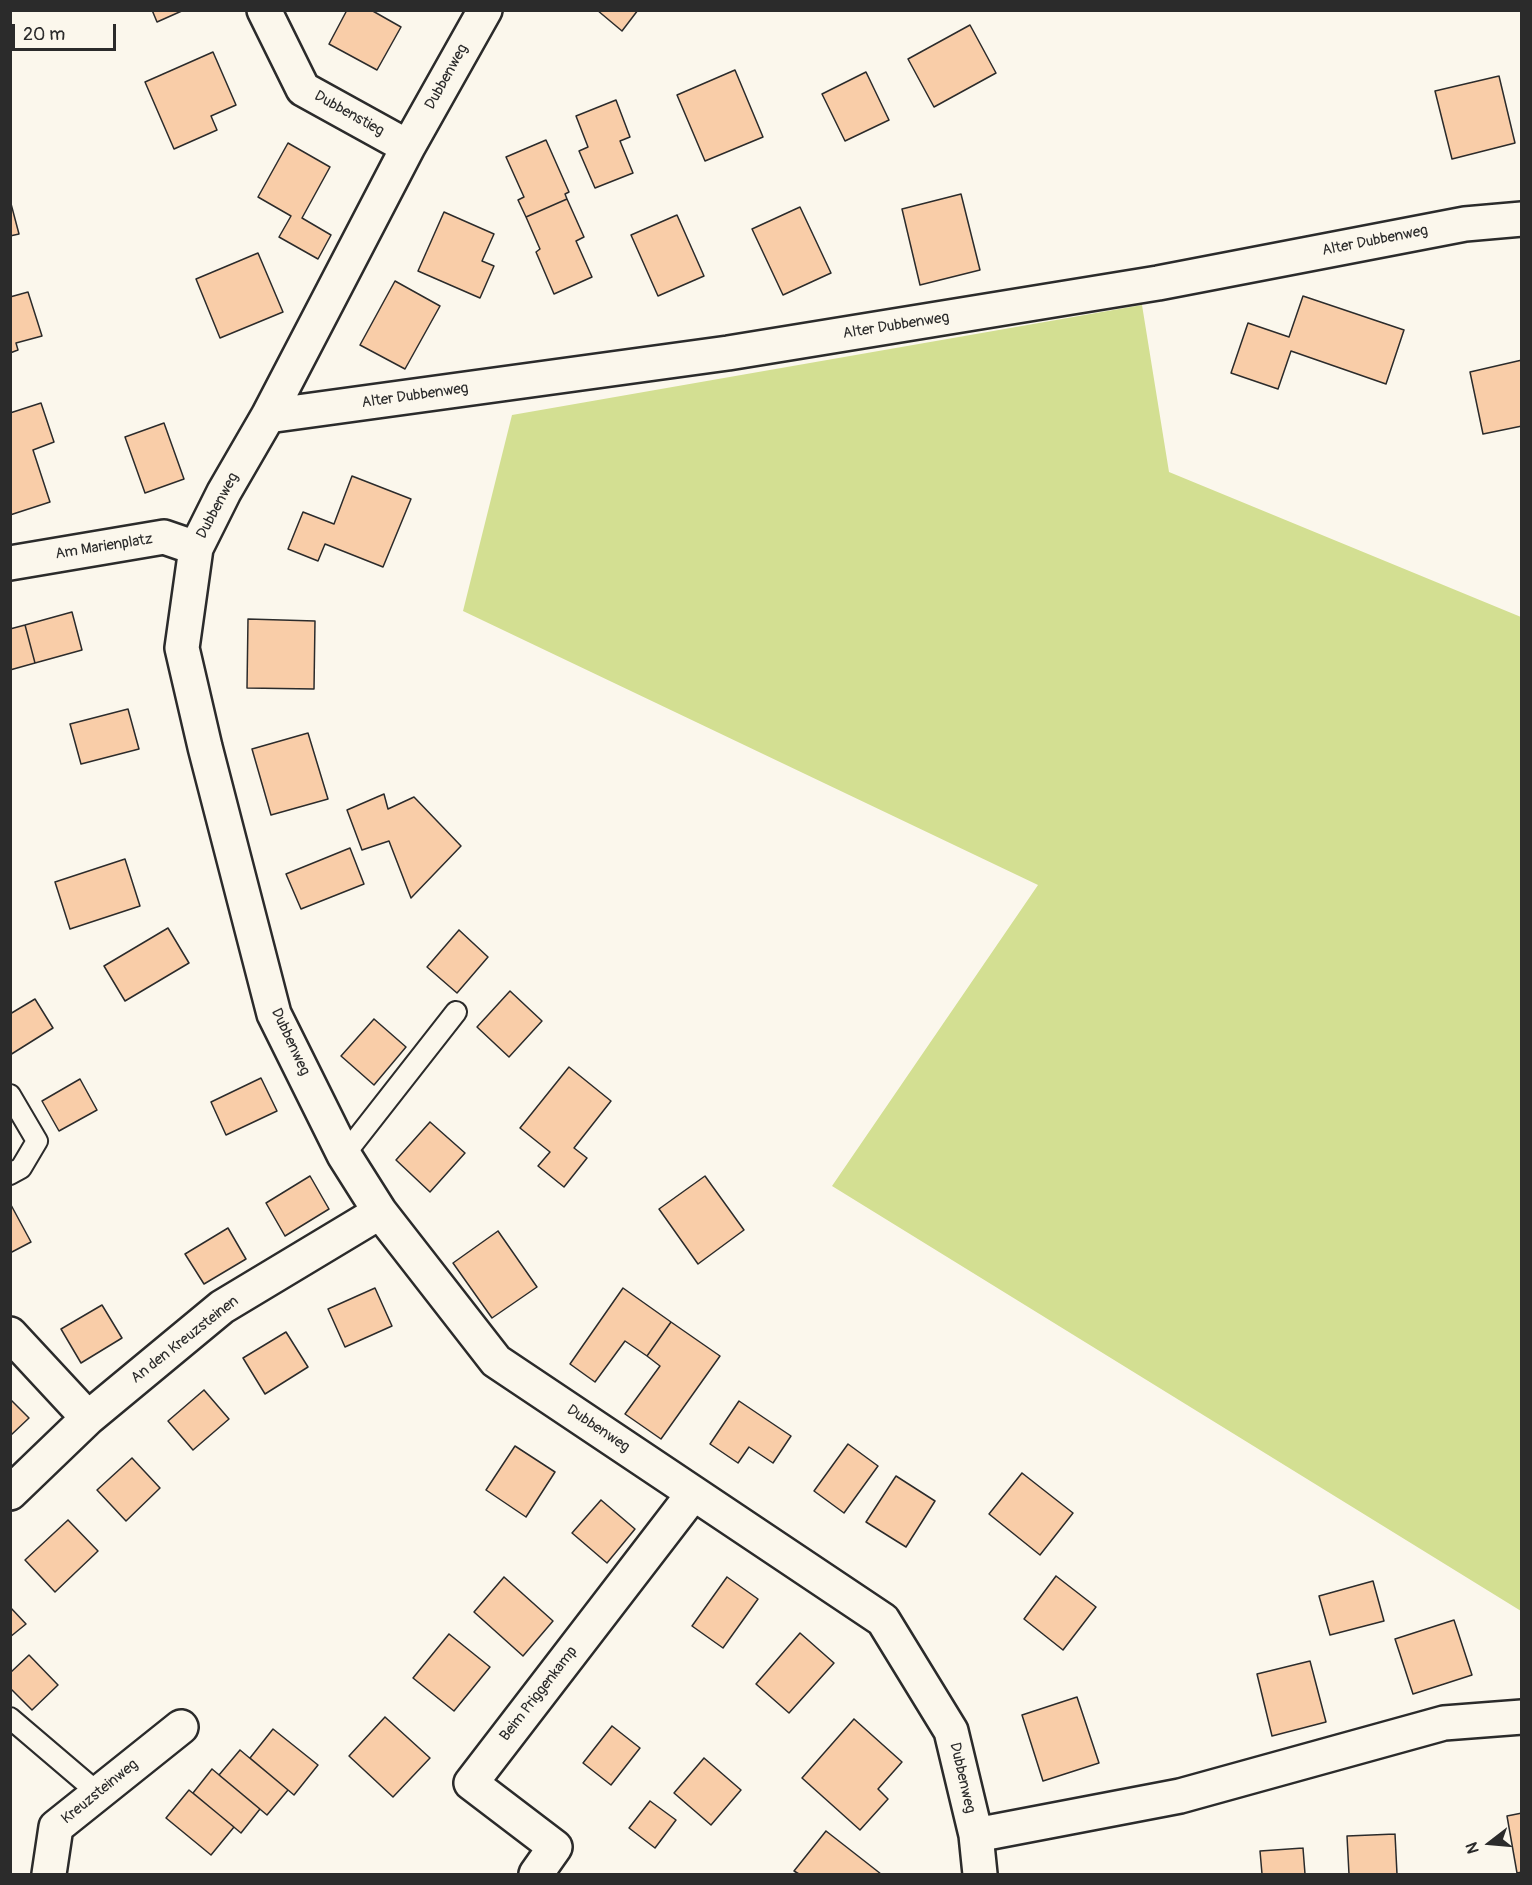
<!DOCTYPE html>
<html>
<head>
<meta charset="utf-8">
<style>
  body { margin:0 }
  #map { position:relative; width:1532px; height:1885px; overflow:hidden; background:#fbf7ec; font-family:Pangolin,sans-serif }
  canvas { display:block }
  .frame { position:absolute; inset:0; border:12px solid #2b2b2b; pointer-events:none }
  .north { position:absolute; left:1460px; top:1813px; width:60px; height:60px; -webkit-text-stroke:4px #fbf7ec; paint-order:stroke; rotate:254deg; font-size:16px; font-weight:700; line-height:24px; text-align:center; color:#2b2b2b }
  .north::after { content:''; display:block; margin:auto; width:21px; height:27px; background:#2b2b2b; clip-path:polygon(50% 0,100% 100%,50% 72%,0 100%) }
  .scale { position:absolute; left:12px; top:24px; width:104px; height:27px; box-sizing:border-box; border:3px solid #2b2b2b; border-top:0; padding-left:8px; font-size:18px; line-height:21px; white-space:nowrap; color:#2b2b2b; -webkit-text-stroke:4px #fbf7ec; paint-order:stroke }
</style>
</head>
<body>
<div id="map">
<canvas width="1532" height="1885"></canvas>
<div class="frame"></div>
<div class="north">N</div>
<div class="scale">20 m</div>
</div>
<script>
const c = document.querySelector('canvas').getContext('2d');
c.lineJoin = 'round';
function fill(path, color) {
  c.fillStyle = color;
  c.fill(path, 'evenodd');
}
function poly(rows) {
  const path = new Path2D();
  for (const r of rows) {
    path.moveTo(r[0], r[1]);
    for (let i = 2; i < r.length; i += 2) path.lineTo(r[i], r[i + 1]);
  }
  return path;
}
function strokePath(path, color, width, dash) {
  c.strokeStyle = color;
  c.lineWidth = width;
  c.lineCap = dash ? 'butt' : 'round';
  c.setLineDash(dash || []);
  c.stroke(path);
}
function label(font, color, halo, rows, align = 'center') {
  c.font = font + ' Pangolin,sans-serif';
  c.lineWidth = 5;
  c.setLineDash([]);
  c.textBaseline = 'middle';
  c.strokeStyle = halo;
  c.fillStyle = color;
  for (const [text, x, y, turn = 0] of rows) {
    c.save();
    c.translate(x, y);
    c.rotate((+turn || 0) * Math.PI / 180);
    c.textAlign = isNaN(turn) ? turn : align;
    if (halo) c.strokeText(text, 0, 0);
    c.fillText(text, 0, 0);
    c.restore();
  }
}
const green = poly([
  [1142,305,1169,472,1521,617,1521,1611,832,1186,1038,885,463,611,512,415]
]);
const building = poly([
  [152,10,184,10,157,22,152,10],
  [347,10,371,10,401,27,377,70,329,44,347,10],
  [597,10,638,10,622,31,597,10],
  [970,25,996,73,934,107,908,59,970,25],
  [213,52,236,105,211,116,217,130,174,149,145,82,213,52],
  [735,70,763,137,705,161,677,95,735,70],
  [866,72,889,120,845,141,822,94,866,72],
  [1499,76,1515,143,1452,159,1435,91,1499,76],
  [616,100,630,137,620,141,633,173,595,188,579,151,588,147,576,116,616,100],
  [546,140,569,192,565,194,567,199,526,217,518,200,524,197,506,157,546,140],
  [288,143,330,167,302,218,331,235,318,259,279,237,291,216,258,197,288,143],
  [961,194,980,270,920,285,902,209,961,194],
  [567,199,584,237,576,241,592,277,554,294,536,252,540,249,526,217,567,199],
  [10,200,19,234,10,236,10,200],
  [800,207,831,273,783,295,752,229,800,207],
  [444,212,494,234,482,261,494,266,480,298,418,271,444,212],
  [677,215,704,276,658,296,631,235,677,215],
  [258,253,283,312,220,338,196,279,258,253],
  [395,281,440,306,405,369,360,345,395,281],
  [28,292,42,336,16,343,18,350,10,353,10,297,28,292],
  [1303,296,1404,330,1386,384,1291,351,1278,389,1231,373,1248,323,1289,337,1303,296],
  [1522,360,1522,426,1483,434,1470,372,1522,360],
  [41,403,54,442,33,450,50,502,10,515,10,413,41,403],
  [164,423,184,479,145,493,125,437,164,423],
  [352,476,411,499,383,567,325,544,318,561,288,549,303,512,334,524,352,476],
  [72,612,82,650,35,663,25,625,72,612],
  [248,619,315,621,314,689,247,688,248,619],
  [25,625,35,663,10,670,10,629,25,625],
  [128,709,139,749,81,764,70,724,128,709],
  [308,733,328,799,271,815,252,749,308,733],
  [384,794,388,809,414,797,461,846,411,898,389,841,362,850,347,810,384,794],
  [350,848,364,884,301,909,286,874,350,848],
  [125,859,140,906,70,929,55,882,125,859],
  [168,928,189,963,125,1001,104,966,168,928],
  [459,930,488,957,457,993,427,967,459,930],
  [510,991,542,1021,509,1057,477,1027,510,991],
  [35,999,53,1028,10,1055,10,1014,35,999],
  [374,1019,406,1047,374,1085,341,1056,374,1019],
  [569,1067,611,1101,574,1148,587,1158,564,1187,538,1166,550,1152,520,1128,569,1067],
  [261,1078,277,1111,226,1135,211,1102,261,1078],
  [80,1079,97,1110,59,1131,42,1101,80,1079],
  [430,1122,465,1153,430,1192,396,1160,430,1122],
  [310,1176,329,1209,285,1236,266,1203,310,1176],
  [705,1176,744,1230,698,1264,659,1209,705,1176],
  [11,1205,31,1242,10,1253,10,1206,11,1205],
  [228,1228,246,1259,204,1284,185,1254,228,1228],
  [498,1231,537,1287,492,1318,453,1263,498,1231],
  [375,1288,392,1326,345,1347,328,1309,375,1288],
  [623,1288,671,1322,647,1356,625,1341,595,1382,570,1364,623,1288],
  [102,1305,122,1338,81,1363,61,1329,102,1305],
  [671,1322,720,1356,661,1439,625,1414,660,1366,647,1356,671,1322],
  [286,1332,308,1367,265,1394,243,1358,286,1332],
  [204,1390,229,1419,193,1450,168,1421,204,1390],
  [10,1399,29,1418,10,1436,10,1399],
  [739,1401,791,1436,773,1463,749,1447,738,1463,710,1444,739,1401],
  [848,1444,878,1466,844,1513,814,1491,848,1444],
  [515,1446,555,1472,526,1517,486,1490,515,1446],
  [132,1458,160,1488,126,1521,97,1490,132,1458],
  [1022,1473,1073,1513,1040,1555,989,1514,1022,1473],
  [896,1476,935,1501,906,1547,866,1522,896,1476],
  [601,1500,635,1529,607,1563,572,1533,601,1500],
  [68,1520,98,1551,55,1592,25,1560,68,1520],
  [1056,1576,1096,1607,1063,1650,1024,1619,1056,1576],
  [504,1577,553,1621,523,1656,474,1612,504,1577],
  [727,1577,758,1599,723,1648,692,1626,727,1577],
  [1373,1581,1384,1621,1330,1635,1319,1596,1373,1581],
  [10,1607,26,1624,10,1637,10,1607],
  [1454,1620,1472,1675,1413,1694,1395,1639,1454,1620],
  [800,1633,834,1663,789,1713,756,1684,800,1633],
  [449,1634,490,1667,454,1711,413,1678,449,1634],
  [29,1655,58,1685,32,1710,10,1688,10,1673,29,1655],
  [1310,1661,1326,1722,1272,1736,1257,1674,1310,1661],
  [1077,1697,1099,1763,1043,1781,1022,1715,1077,1697],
  [385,1717,430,1758,393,1797,349,1756,385,1717],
  [854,1719,902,1762,878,1789,888,1799,860,1830,802,1778,854,1719],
  [612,1726,640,1748,611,1785,583,1763,612,1726],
  [273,1729,318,1765,294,1795,250,1758,273,1729],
  [240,1750,288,1790,267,1815,219,1775,240,1750],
  [704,1758,741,1790,711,1825,674,1793,704,1758],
  [212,1769,260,1809,241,1833,193,1793,212,1769],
  [189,1790,234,1827,211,1855,166,1818,189,1790],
  [650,1801,676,1820,655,1848,629,1828,650,1801],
  [1522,1813,1522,1872,1517,1873,1507,1816,1522,1813],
  [826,1831,881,1874,799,1874,794,1871,826,1831],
  [1395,1834,1397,1874,1349,1874,1347,1836,1395,1834],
  [1303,1848,1305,1874,1262,1874,1260,1851,1303,1848]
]);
const lane = poly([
  [10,1095,37,1141,21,1168,10,1174],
  [344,1155,456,1012],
  [10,1718,98,1793]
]);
const street = poly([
  [264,10,303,89,408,147],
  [485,10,408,147,268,416,224,492,196,548,182,648,205,747,274,1014,344,1155,380,1212,496,1361,883,1620,951,1731,976,1835,980,1874],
  [268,416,728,353,1158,283,1465,224,1522,219],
  [10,563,164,537,196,548],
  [10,1334,88,1418],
  [10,1493,88,1418,222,1307,380,1212],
  [976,1835,1180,1796,1444,1723,1522,1717],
  [49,1874,56,1827,181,1727],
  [536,1874,555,1847,471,1783,693,1494]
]);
const streetNames = [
  ["Dubbenweg",447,77,-61],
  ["Dubbenstieg",349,114,29],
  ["Alter Dubbenweg",1375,241,-11],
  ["Alter Dubbenweg",896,326,-9],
  ["Alter Dubbenweg",415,396,-8],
  ["Dubbenweg",218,506,-62],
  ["Am Marienplatz",104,547,-9],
  ["Dubbenweg",290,1042,65],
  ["An den Kreuzsteinen",185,1340,-38],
  ["Dubbenweg",598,1429,34],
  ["Beim Priggenkamp",539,1694,-52],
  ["Dubbenweg",962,1778,77],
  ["Kreuzsteinweg",100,1792,-39]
];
fill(green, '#d3df92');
fill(building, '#f9cda8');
strokePath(building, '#2b2b2b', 1.5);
strokePath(lane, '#2b2b2b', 24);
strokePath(street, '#2b2b2b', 38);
strokePath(lane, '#fbf7ec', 20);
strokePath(street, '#fbf7ec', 33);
label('15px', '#2b2b2b', '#fbf7ec', streetNames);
</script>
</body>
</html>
